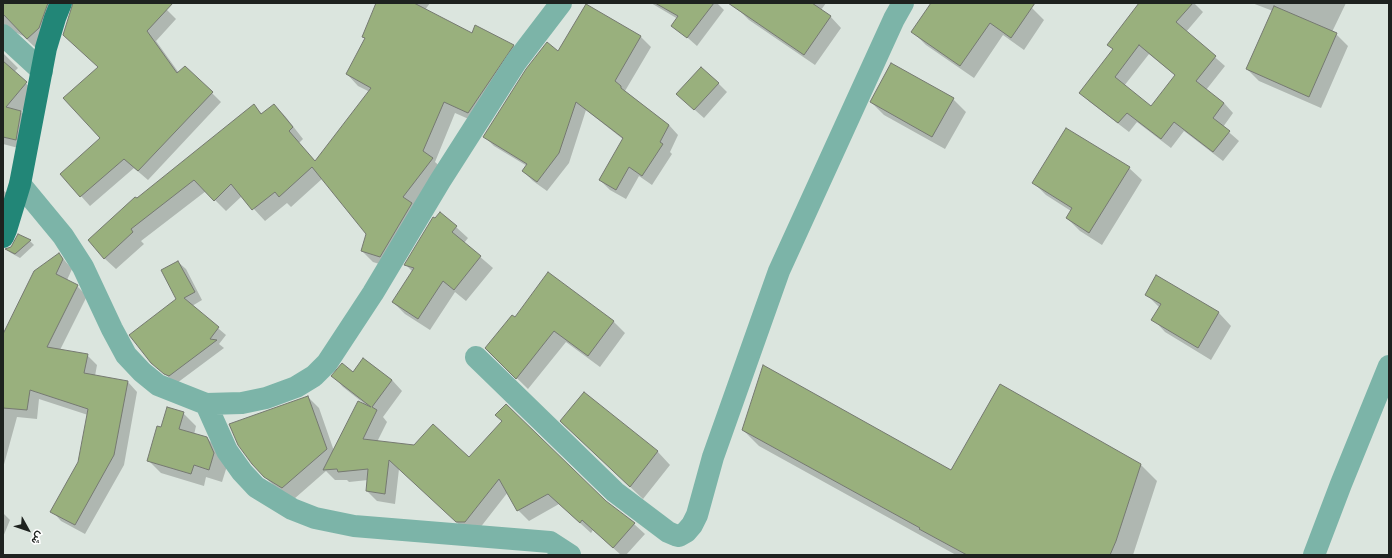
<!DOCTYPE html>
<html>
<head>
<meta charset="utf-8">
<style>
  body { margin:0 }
  #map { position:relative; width:1392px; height:558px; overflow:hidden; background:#dbe5de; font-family:"Varela Round",Vazirmatn,sans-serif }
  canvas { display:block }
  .frame { position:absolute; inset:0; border:4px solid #1e221f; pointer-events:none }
  .north { position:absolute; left:8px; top:510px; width:40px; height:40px; -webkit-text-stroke:3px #fff; paint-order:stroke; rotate:130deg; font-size:11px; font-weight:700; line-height:16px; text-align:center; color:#1e221f }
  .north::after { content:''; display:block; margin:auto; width:14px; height:18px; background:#1e221f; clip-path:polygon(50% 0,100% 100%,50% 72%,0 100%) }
</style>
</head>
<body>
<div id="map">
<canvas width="1392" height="558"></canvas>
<div class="frame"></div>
<div class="north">ش</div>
</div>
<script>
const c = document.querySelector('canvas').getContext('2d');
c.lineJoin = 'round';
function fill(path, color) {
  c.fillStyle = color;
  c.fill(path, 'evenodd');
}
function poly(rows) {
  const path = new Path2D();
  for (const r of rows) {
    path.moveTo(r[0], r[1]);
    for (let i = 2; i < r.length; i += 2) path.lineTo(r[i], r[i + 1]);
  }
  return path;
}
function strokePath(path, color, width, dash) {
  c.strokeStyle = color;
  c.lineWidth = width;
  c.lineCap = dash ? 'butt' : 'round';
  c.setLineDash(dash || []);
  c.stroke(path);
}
const shadow = poly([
  [3,3,61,3,38,50,23,36,17,33,3,40],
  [78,3,160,3,176,19,156,41,179,73,212,93,221,102,148,180,134,168,90,206,61,174,101,139,99,67],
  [378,3,430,3,425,10,472,34,513,45,524,57,480,124,455,113,435,162,444,170,392,268,373,262,362,251,367,234,323,178,291,207,287,203,265,221,242,196,226,211,206,191,141,241,144,244,116,269,104,258,137,200,254,106,262,114,274,105,285,116,303,139,299,143,316,162,370,92,358,86,347,74,366,39,364,37],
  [651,3,717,3,724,10,697,46,673,25,678,19],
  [742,3,826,3,821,10,830,16,841,28,815,65,749,20,738,9],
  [933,3,1025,3,1032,8,1044,20,1024,50,1003,35,974,78,926,45,913,32],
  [1146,3,1194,3,1203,12,1186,32,1225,66,1206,90,1224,103,1233,113,1223,127,1239,141,1223,161,1184,131,1171,148,1137,122,1129,132,1090,102,1080,92,1114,50,1108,45],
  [1149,54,1176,76,1151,107,1124,86],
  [1252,3,1346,3,1332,32,1336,34,1348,46,1321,108,1259,81,1247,69,1273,11],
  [586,5,641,37,651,47,625,91,669,125,678,135,670,152,672,154,652,185,639,176,626,199,610,190,600,180,624,140,586,110,569,163,547,191,533,181,523,171,527,166,494,146,484,136,558,52],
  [3,53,18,68,14,72,37,94,21,112,32,122,26,150,3,144],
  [718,83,727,92,704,118,687,103],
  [953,99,966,112,945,149,884,115,871,102],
  [1129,168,1142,180,1102,245,1080,231,1067,218,1071,211,1046,195,1034,183],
  [3,190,18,203,3,251],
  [456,227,468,238,464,243,493,268,466,301,455,292,430,330,405,314,393,302,413,272,406,265],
  [18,235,30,241,34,245,20,258,11,253,7,250,11,248],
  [59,254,72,269,67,280,77,286,87,296,60,350,87,355,97,365,95,376,128,382,137,392,124,465,85,534,61,521,52,511,79,463,88,415,39,399,37,419,17,417,3,468,3,336],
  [178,262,186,269,202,300,192,306,226,335,219,344,224,348,177,383,173,381,151,362,178,300],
  [548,274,614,322,625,333,600,367,566,342,528,389,486,348,515,319],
  [1157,276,1219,313,1231,326,1211,360,1165,332,1153,319,1160,308,1146,294],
  [364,359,392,380,402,391,383,417,387,422,377,442,469,458,606,502,634,524,645,534,626,555,621,555,593,530,591,533,559,504,529,521,518,510,508,492,476,533,467,532,399,469,395,504,377,501,367,491,368,480,349,482,347,480,335,480,326,471,294,499,277,489,265,477,308,397,319,408,334,451,366,406,366,405,343,387,333,376,353,373],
  [1000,385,1141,465,1157,481,1133,555,956,555,759,446,743,430,952,472],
  [584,393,658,452,670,465,643,499,574,434],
  [183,413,196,426,194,435,207,438,220,451,227,466,222,482,206,477,204,486,161,473,148,460,162,429],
  [3,513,10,520,3,537]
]);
const building = poly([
  [3,3,48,3,39,28,27,39,3,14,3,3],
  [73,3,173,3,147,31,177,73,185,66,213,92,138,171,124,159,80,197,60,174,100,138,63,98,98,67,63,35,73,3],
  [376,3,414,3,472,33,475,25,514,45,468,113,444,102,423,151,433,158,403,197,412,203,380,257,361,251,366,234,312,167,279,197,275,192,252,210,231,184,214,201,194,180,131,229,133,232,104,259,88,240,135,197,137,198,254,104,261,114,274,104,293,127,289,131,315,161,371,88,346,74,365,38,362,37,376,3],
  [655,3,714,3,687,38,671,26,678,16,655,3],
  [728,3,812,3,831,16,804,55,728,3],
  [931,3,1035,3,1011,38,990,23,960,66,911,32,931,3],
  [1139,3,1193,3,1176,22,1216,56,1196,81,1224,103,1213,118,1230,131,1213,152,1174,122,1161,139,1127,113,1118,123,1079,93,1113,49,1107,45,1139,3],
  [1139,45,1175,75,1151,106,1115,77,1139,45],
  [586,4,641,36,615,81,621,86,621,88,669,125,660,142,663,144,642,176,629,167,616,190,599,180,623,138,576,102,559,153,537,182,522,171,527,164,483,137,526,69,547,42,558,51,586,4],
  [1274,6,1337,33,1309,97,1246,69,1274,6],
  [3,61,27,82,6,107,21,111,16,140,3,137,3,61],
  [891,63,954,98,932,137,870,102,891,63],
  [701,67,719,83,694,110,676,94,701,67],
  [1066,128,1130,167,1089,233,1066,218,1072,208,1032,183,1066,128],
  [440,212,457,226,452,232,481,256,454,290,443,281,418,319,392,302,414,268,404,265,433,217,435,218,440,212],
  [18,234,31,240,15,254,5,249,11,247,18,234],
  [59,253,63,259,56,274,78,285,47,347,88,354,84,373,128,381,114,455,75,525,50,512,78,462,88,409,30,390,27,410,3,408,3,334,34,271,59,253],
  [178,261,195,292,184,298,219,327,210,339,217,340,169,376,164,374,151,363,129,335,176,299,161,270,178,261],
  [548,272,614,321,588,356,554,331,516,379,485,348,512,315,515,317,548,272],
  [1156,275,1219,312,1198,348,1151,320,1161,304,1145,295,1156,275],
  [363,358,392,380,372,407,377,410,363,439,414,445,433,424,469,457,502,421,495,415,506,404,606,501,635,523,613,548,582,520,580,523,548,494,517,511,499,479,465,522,456,522,389,460,385,494,366,491,368,469,338,472,337,469,323,470,358,401,371,407,331,376,342,363,353,372,363,358],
  [763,365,951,470,1000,384,1141,464,1116,541,1110,555,967,555,919,529,920,528,742,430,763,365],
  [584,392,658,451,630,487,560,421,584,392],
  [308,396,327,449,282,488,264,477,252,464,238,445,229,424,308,396],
  [167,407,184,412,179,429,207,437,214,453,209,470,194,465,191,474,147,461,157,426,161,427,167,407]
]);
const minor = poly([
  [3,35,42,71],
  [20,184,63,236,83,267,112,329,126,355,142,372,158,385,206,404,242,403,266,398,296,387,314,376,327,363,373,293,440,181,516,62,561,3],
  [476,357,615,492,668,532,675,535,679,536,686,532,692,525,697,515,713,457,779,271,894,19,903,3],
  [206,404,227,451,242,472,256,487,292,509,315,518,354,526,550,542,570,555],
  [1314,555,1341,484,1389,366]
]);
const major = poly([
  [3,237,6,230,20,184,46,48,55,18,61,3]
]);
fill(shadow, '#0003');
fill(building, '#99b07d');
strokePath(building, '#757970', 1);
strokePath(minor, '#7cb4a8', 22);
strokePath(major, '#228677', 22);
</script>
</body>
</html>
